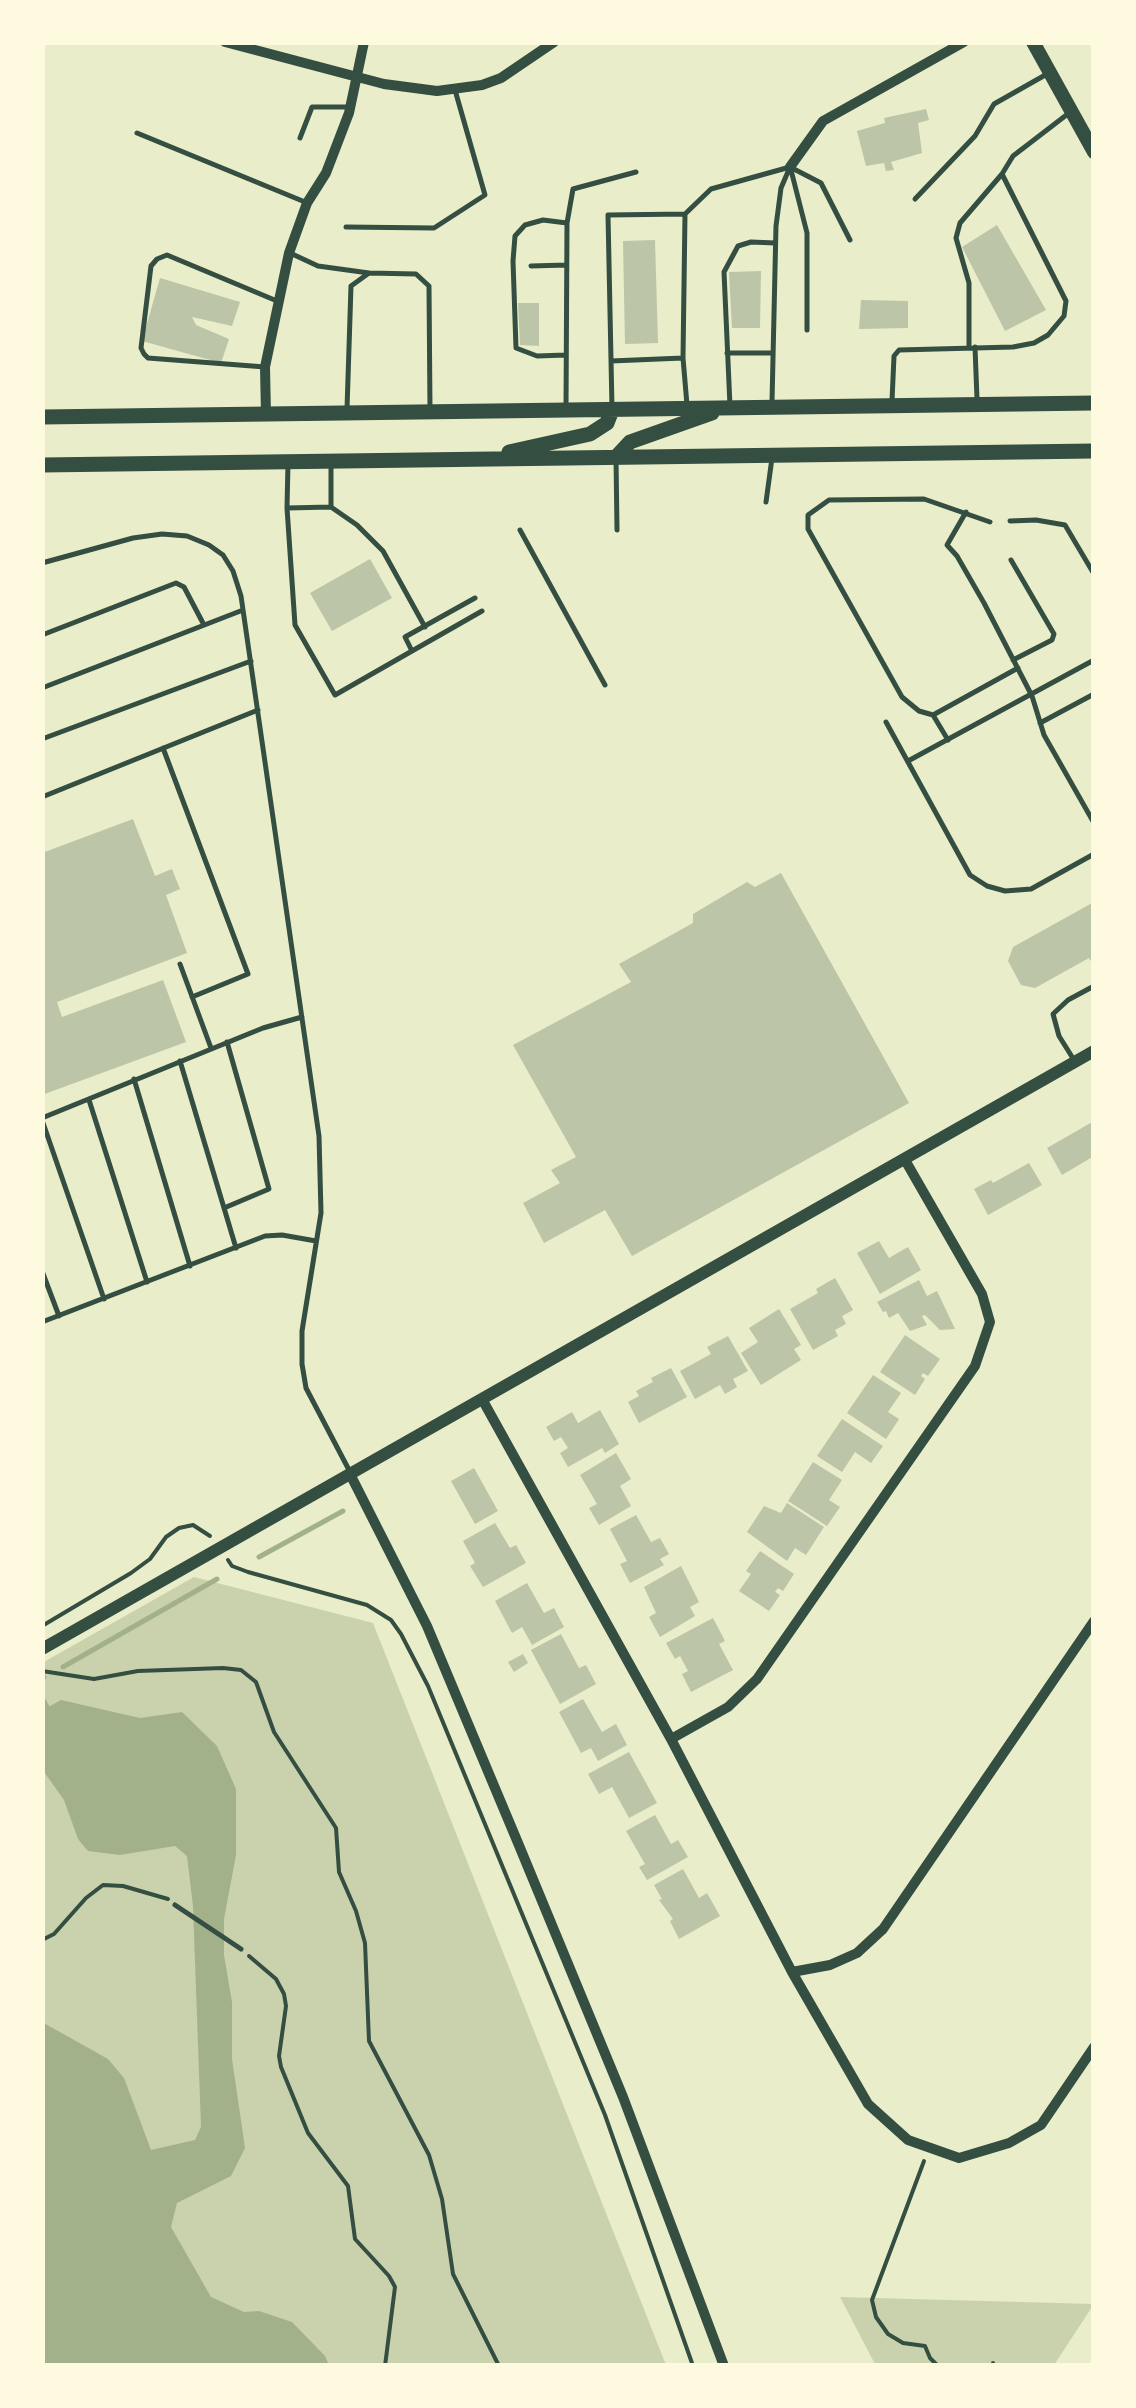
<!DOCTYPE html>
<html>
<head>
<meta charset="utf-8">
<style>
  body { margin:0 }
  #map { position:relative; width:1136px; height:2408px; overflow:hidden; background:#e9edc9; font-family:Bitter,serif }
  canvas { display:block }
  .frame { position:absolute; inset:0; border:45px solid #fefae0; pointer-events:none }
</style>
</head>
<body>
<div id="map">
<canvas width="1136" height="2408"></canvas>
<div class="frame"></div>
</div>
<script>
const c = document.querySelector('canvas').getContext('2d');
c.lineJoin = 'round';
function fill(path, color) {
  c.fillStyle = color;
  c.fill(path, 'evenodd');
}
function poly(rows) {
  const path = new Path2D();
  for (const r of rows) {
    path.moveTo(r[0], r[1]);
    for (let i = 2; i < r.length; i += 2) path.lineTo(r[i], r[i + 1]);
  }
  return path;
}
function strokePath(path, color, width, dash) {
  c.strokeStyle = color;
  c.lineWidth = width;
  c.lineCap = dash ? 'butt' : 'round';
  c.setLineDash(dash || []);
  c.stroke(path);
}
const green = poly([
  [194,1577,373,1623,666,2365,43,2365,42,1663],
  [840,2297,1094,2304,1054,2365,876,2366]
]);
const water = poly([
  [61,1700,140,1718,182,1712,217,1746,236,1789,236,1855,224,1919,224,1955,232,2002,232,2059,245,2148,231,2176,177,2203,171,2227,211,2297,244,2312,259,2311,292,2322,325,2356,329,2365,43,2365,42,2022,108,2059,124,2078,151,2150,195,2140,201,2127,193,1906,187,1856,175,1846,120,1855,88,1851,78,1839,64,1800,42,1769,43,1710]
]);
const stream = poly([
  [259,1557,343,1511],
  [63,1667,217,1579],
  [42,1679,44,1677],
  [42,1698,47,1707]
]);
const building = poly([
  [926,109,929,120,918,123,922,153,891,162,894,170,886,171,884,163,866,166,857,131,885,123,884,118],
  [997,225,1046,310,1005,331,962,247],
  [655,240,658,343,625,344,623,241],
  [761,271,760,328,732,328,729,272],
  [160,278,240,302,232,326,192,317,196,325,229,339,221,363,142,341],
  [861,300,908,301,908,328,859,329],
  [518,303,539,303,539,346,520,345],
  [370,559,392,598,332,631,310,593],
  [133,819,155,876,172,869,180,889,166,895,187,953,57,1002,62,1017,163,980,186,1042,42,1095,42,853],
  [781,873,909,1103,632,1256,605,1210,544,1243,523,1203,560,1183,551,1170,576,1157,513,1045,631,982,619,964,693,923,693,914,747,882,755,887],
  [1094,902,1094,966,1089,958,1035,988,1021,985,1008,961,1013,947],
  [1094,1121,1094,1156,1062,1175,1047,1148],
  [1029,1163,1042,1185,988,1215,974,1189,991,1180,993,1183],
  [879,1241,889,1258,908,1247,921,1270,880,1294,857,1253],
  [835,1278,853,1310,842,1316,846,1324,835,1330,838,1336,813,1350,790,1309,818,1293,816,1289],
  [919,1280,927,1296,937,1291,955,1329,940,1330,925,1315,922,1316,927,1325,910,1331,898,1313,889,1318,886,1311,883,1312,877,1302],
  [779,1309,801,1345,794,1349,801,1360,761,1385,741,1353,758,1342,749,1328],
  [905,1335,940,1359,928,1376,923,1373,921,1376,925,1379,915,1395,880,1372],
  [728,1336,748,1371,733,1379,737,1387,725,1394,720,1385,695,1399,680,1371,711,1354,707,1347],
  [671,1368,687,1397,639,1423,628,1402,639,1396,636,1391,653,1382,651,1378],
  [873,1375,901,1393,888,1412,899,1419,886,1439,847,1413],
  [600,1410,619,1444,605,1453,602,1448,568,1467,560,1453,568,1448,561,1437,554,1441,546,1427,572,1412,578,1423],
  [842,1419,883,1446,871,1463,855,1452,842,1472,817,1456],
  [616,1453,631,1479,620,1486,631,1506,599,1525,589,1508,597,1504,580,1475],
  [813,1462,842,1480,829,1500,840,1507,827,1526,788,1501],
  [474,1468,498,1511,475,1524,451,1481],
  [787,1503,824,1527,806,1555,795,1548,787,1561,747,1532,764,1506,781,1513],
  [636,1515,651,1542,660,1538,669,1554,660,1559,664,1565,630,1583,620,1564,627,1561,610,1529],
  [495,1523,510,1548,516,1545,526,1563,483,1587,470,1566,475,1563,463,1541],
  [760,1551,794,1574,783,1591,778,1588,775,1592,780,1595,769,1611,739,1591,751,1574,746,1571],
  [681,1566,699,1602,690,1607,695,1616,660,1637,649,1617,656,1613,644,1587],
  [527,1583,544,1613,554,1608,564,1627,532,1645,522,1627,512,1633,495,1601],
  [713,1618,725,1641,719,1644,733,1670,691,1692,682,1674,688,1671,680,1656,675,1659,666,1643],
  [561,1634,579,1668,586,1665,596,1684,560,1704,531,1650],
  [523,1654,528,1663,514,1672,508,1662],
  [583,1699,602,1732,616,1724,627,1745,598,1761,591,1748,581,1753,559,1712],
  [629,1752,657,1803,629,1818,612,1787,599,1794,588,1774],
  [655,1815,671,1844,678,1840,688,1857,647,1880,639,1867,645,1864,626,1831],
  [683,1869,699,1898,707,1893,720,1916,679,1939,670,1921,673,1919,659,1900,662,1899,654,1885]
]);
const path = poly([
  [228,1560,232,1566,248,1572,367,1605,391,1620,401,1634,428,1686,605,2115,693,2366],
  [42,1626,131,1573,150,1559,166,1537,179,1528,193,1525,210,1536],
  [42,1671,94,1679,138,1671,223,1668,241,1670,256,1682,274,1732,336,1828,339,1872,356,1911,365,1943,369,2041,429,2155,442,2199,453,2274,499,2366],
  [42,1940,54,1934,86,1898,103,1885,123,1886,168,1899],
  [249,1956,276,1979,284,1994,286,2006,279,2056,281,2067,308,2133,348,2186,355,2239,389,2276,395,2287,385,2366],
  [924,2161,872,2300,876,2317,888,2334,903,2343,925,2346,930,2358,938,2366],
  [993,2363,993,2366]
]);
const service = poly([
  [137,133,305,202],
  [300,138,312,107,348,107],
  [791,170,807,233,807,330],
  [915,199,975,136,994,104,1047,74],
  [685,214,683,358,687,405],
  [346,227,434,228,485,195,455,90],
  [290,253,318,266,369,273],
  [531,266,566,265],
  [975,347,977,399],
  [969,348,969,283,956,238,960,223,1002,174],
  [727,353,773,353],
  [566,355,537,356,516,348,513,261,515,236,525,225,543,220,567,223],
  [611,361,683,358],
  [265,367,148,358,144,354,141,348,151,266,157,259,167,255,277,301],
  [892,401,894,356,899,350,1013,347,1034,343,1048,335,1064,316,1066,301,1002,174,1013,156,1069,113],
  [772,402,776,226,781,188,790,167],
  [730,406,724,272,738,246,751,242,775,243],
  [566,408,567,223,573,189,636,172],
  [612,408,608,215,685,214,711,189,790,167,821,183,850,240],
  [347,409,351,286,369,273,416,274,429,286,430,410],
  [616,458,617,530],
  [288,463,287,508,295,625,335,695,482,611],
  [331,463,331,507],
  [766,502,772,458],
  [287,508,331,507,357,525,383,551,425,627],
  [966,512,947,545,957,556,984,603,1032,696,1044,735,1094,823],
  [1010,521,1036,520,1065,525,1094,574],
  [520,530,605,685],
  [1011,560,1054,634,1052,640,1013,660],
  [42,563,133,538,162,534,187,536,209,545,223,555,233,571,241,596,319,1136,321,1213,302,1331,302,1364,306,1388,349,1470],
  [42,635,176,583,184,587,204,625],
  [412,651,405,637,475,598],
  [42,688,243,610],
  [933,715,1018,668],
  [886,722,970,875,987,886,1005,891,1031,889,1094,854],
  [1040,723,1094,694],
  [42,739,251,661],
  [948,740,933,715,919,711,902,697,808,529,808,515,829,500,924,499,990,522],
  [163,748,248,974,192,997],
  [908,761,1094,660],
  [42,797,258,710],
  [180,964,211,1048],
  [1074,1060,1059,1036,1053,1014,1068,1000,1094,986],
  [180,1061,236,1248],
  [134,1079,190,1266],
  [89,1100,147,1282],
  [42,1118,263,1028,302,1017],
  [42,1120,104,1299],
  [224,1208,269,1189,227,1042],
  [42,1271,59,1316],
  [42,1322,265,1236,282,1235,316,1241],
  [175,1905,241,1949]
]);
const minor = poly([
  [225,42,384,84,437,91,482,85,501,78,554,42],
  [790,167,823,121,964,42],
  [266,415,265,367,289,253,307,203,326,173,349,113,364,42],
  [482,1399,671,1739,792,1972,868,2104,908,2140,959,2158,1009,2143,1041,2125,1094,2047],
  [350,1474,427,1626,518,1843,623,2097,724,2366],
  [671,1739,728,1707,757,1679,975,1366,990,1322,982,1294,905,1160],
  [792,1972,830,1965,857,1953,883,1929,1094,1621]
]);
const tertiary = poly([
  [42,1649,1094,1051]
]);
const secondary = poly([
  [1033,42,1094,152]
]);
const trunk = poly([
  [42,417,1094,403],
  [509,452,590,434,607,423,612,410],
  [616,457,630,442,712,413],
  [42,465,1094,451]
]);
fill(green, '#cad2ad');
fill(water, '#a3b18a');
strokePath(stream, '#a3b18a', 5);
fill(building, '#bcc5a7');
strokePath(path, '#344e41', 4);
strokePath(service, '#344e41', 5);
strokePath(minor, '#344e41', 10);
strokePath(tertiary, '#344e41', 12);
strokePath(secondary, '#344e41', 14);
strokePath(trunk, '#344e41', 15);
</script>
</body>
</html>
